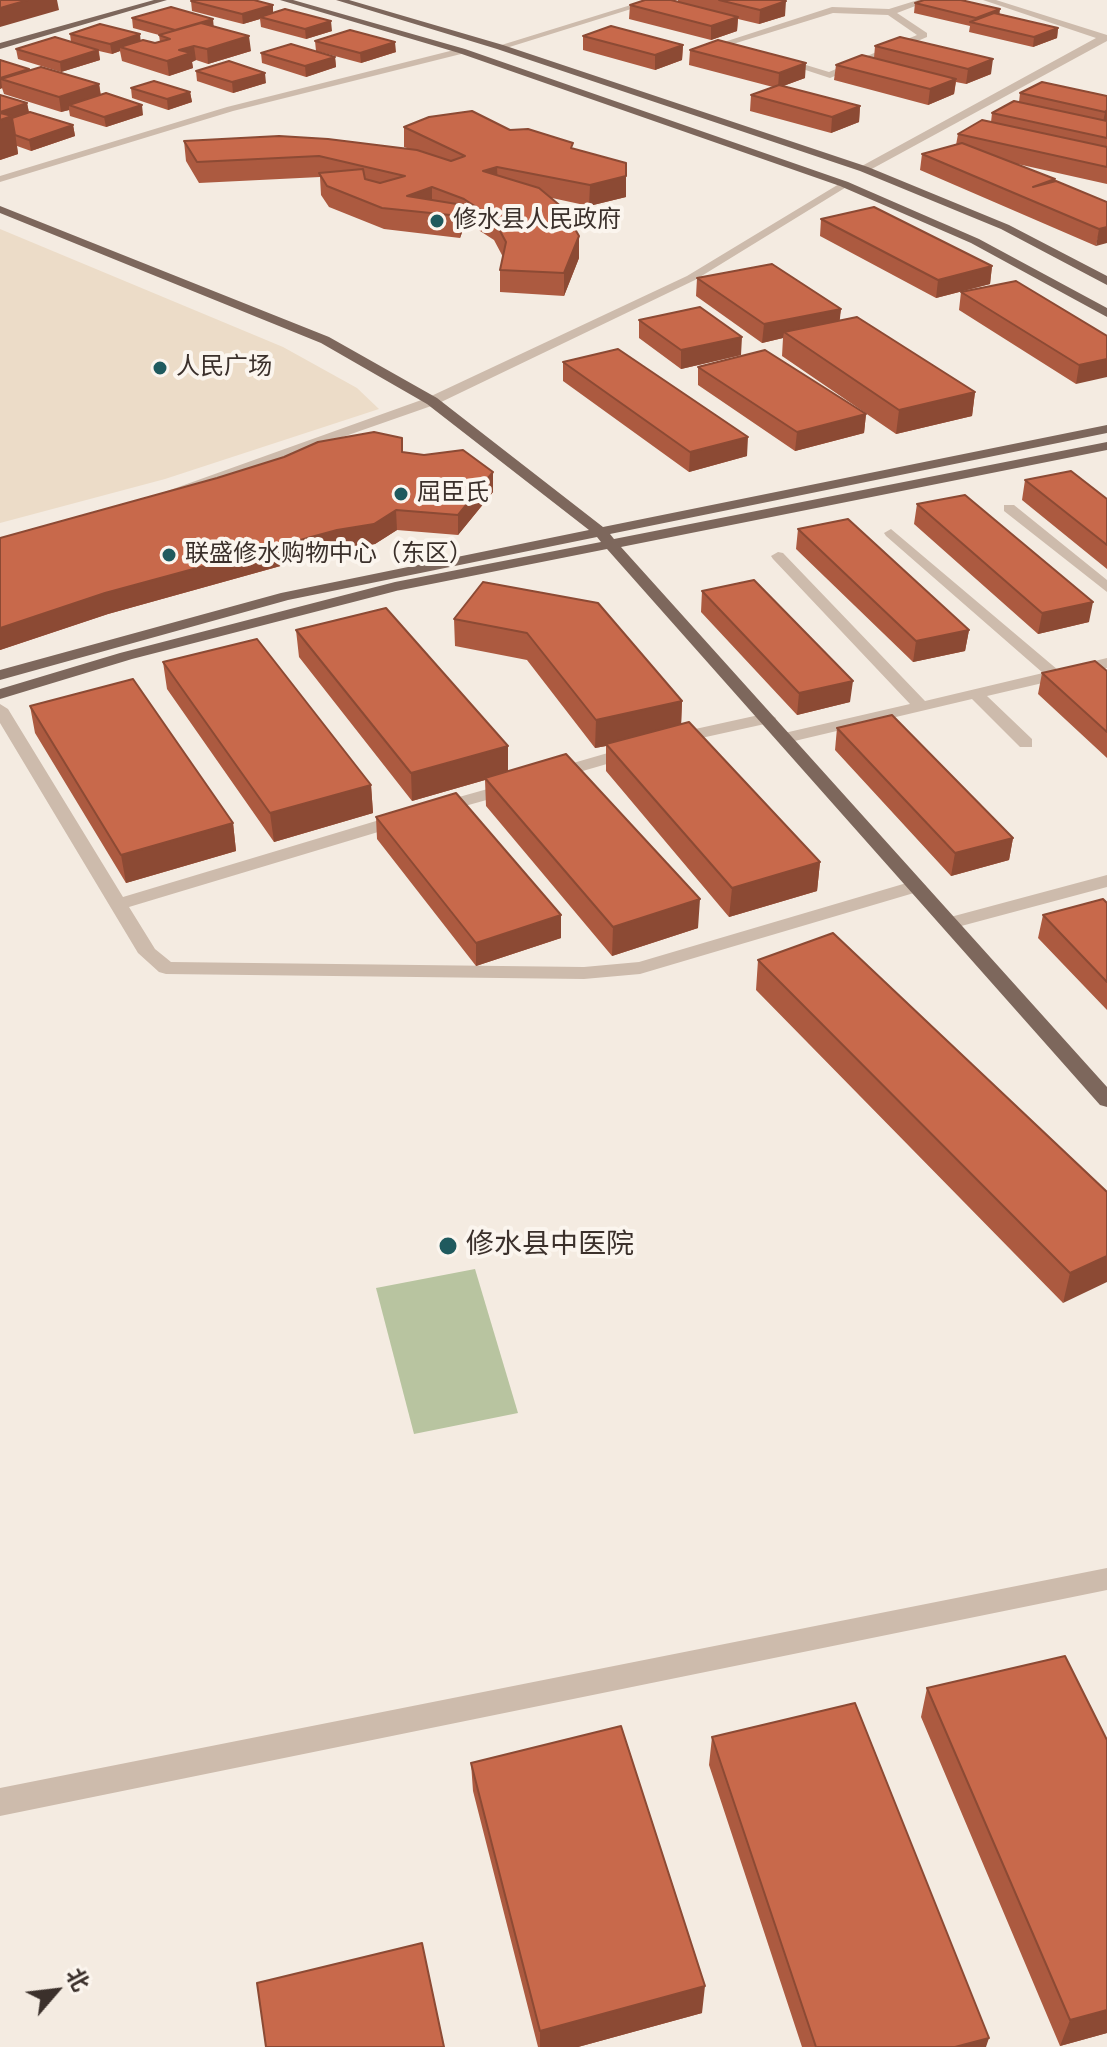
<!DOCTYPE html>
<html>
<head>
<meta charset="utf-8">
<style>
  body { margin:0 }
  #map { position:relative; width:1107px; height:2047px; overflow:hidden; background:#f4ebe1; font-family:"DM Sans","Noto Sans SC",sans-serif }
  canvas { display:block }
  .north { position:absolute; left:16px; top:1951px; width:80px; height:80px; -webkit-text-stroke:6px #fbf5ee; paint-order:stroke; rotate:62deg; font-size:22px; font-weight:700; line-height:32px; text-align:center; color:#3b302b }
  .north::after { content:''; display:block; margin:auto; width:28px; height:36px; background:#3b302b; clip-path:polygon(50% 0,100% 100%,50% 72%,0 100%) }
</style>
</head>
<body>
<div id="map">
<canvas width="1107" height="2047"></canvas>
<div class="north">北</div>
</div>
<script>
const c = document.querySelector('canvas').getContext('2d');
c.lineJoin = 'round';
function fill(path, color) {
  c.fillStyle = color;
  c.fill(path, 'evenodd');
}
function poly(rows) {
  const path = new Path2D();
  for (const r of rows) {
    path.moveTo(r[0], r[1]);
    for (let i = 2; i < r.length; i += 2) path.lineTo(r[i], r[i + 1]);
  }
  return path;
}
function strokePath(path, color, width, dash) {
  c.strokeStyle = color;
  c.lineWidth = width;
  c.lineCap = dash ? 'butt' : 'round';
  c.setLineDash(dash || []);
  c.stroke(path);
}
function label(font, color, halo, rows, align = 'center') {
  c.font = font + ' "DM Sans","Noto Sans SC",sans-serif';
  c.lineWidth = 8;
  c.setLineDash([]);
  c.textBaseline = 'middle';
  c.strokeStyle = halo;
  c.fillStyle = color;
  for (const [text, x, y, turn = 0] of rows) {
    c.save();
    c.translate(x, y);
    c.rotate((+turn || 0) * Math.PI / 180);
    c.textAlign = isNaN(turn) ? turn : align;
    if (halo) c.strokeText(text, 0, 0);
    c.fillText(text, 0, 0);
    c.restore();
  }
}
const green = poly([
  [475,1269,518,1413,414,1434,376,1288]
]);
const plaza = poly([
  [0,229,283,347,357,388,379,409,165,479,0,523]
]);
const minor = poly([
  [647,0,660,0,503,49,495,47,647,0],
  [918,0,931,0,897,13,927,33,927,37,830,78,778,61,783,58,829,72,917,35,888,15,833,13,733,44,747,48,747,52,718,44,832,7,889,9,918,0],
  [983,0,996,0,1107,35,1107,41,868,171,860,171,860,167,1096,38,983,0],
  [462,48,465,53,233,111,0,182,0,176,227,107,462,48],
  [844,181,849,184,848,186,695,280,437,404,171,497,159,494,427,398,687,276,844,181],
  [1004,505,1014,505,1107,580,1107,592,1004,511,1004,505],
  [891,529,1058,670,1107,658,1107,668,987,696,1032,739,1032,747,1020,747,972,699,786,743,778,738,780,734,910,704,773,559,771,556,778,552,783,553,925,701,1043,673,886,536,884,533,891,529],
  [0,704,8,709,123,897,396,815,408,815,411,819,408,823,129,907,155,949,171,962,584,967,639,962,910,882,917,880,926,886,924,890,640,974,584,979,166,974,159,972,138,953,0,723,0,704],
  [768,713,776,718,774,722,674,744,666,739,668,735,768,713],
  [632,746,640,751,638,755,555,779,546,774,549,770,632,746],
  [509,783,518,788,515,792,440,813,431,808,434,804,509,783],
  [1107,875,1107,887,950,929,941,923,943,919,1107,875],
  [1107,1568,1107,1590,0,1816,0,1788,1107,1568]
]);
const major = poly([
  [154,0,167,0,0,49,0,43,154,0],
  [280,0,293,0,465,49,848,182,979,239,1107,308,1107,317,971,243,840,186,459,53,280,0],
  [336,0,349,0,503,45,868,167,1009,225,1107,276,1107,285,1001,229,860,171,497,49,336,0],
  [0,206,329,337,437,398,603,527,1107,425,1107,433,610,534,614,539,1107,442,1107,450,621,547,1107,1087,1107,1107,1100,1105,607,549,396,591,132,659,0,699,0,689,120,653,395,582,601,542,597,537,288,600,0,680,0,670,281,593,589,530,427,404,321,343,0,213,0,206]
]);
const wall = poly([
  [678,0,780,0,785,16,759,24,738,19,737,31,711,40,629,19,630,5,678,2],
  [191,1,273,13,332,31,306,39,261,27,260,19,243,24,192,11],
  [915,3,1000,14,1058,28,1057,38,1033,47,969,32,970,26,914,13],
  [132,18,214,27,251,51,208,64,196,60,192,62,193,68,169,76,122,61,120,51,112,54,99,51,100,60,61,72,18,59,16,49,71,42,70,34,141,41,155,43,160,42,159,35,133,28],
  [583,36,683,45,682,60,655,70,583,50],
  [315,41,396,52,361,63,316,51],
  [875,46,991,74,966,84,956,82,954,94,928,105,834,80,836,65,874,58],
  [690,50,805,78,783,86,860,106,859,122,831,133,750,111,751,95,773,87,689,65],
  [261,53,335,57,336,67,306,77,262,63],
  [0,60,29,69,29,70,99,84,101,95,143,115,106,127,70,116,69,110,61,112,4,94,2,88,0,89],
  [196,71,266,83,233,93,197,81],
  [131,88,190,92,192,102,168,110,132,98],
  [1020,93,1107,96,1107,184,1013,163,1107,202,1096,246,920,170,922,154,956,145,958,134,991,122,992,113,1019,102],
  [0,95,27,103,29,112,73,125,75,136,31,151,17,146,18,154,0,160],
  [404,127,510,130,573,149,626,197,589,206,552,198,579,236,579,258,564,296,500,292,500,270,503,257,494,240,463,220,464,227,460,238,384,229,329,207,321,195,320,177,199,183,186,161,184,141,407,148,404,147],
  [821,219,992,266,990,284,936,298,820,236],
  [697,278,841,309,839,320,975,392,972,416,896,434,782,356,783,338,762,343,696,296],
  [961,292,1107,336,1076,384,959,310],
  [639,320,741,355,681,369,639,338],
  [563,362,747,456,689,472,563,381],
  [698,367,866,414,864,433,795,451,698,385],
  [403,452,493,492,458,535,397,530,375,544,338,550,108,614,0,650,0,538,217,478],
  [1025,480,1107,499,1107,569,1022,500],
  [917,504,1089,622,1038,634,914,524],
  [798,529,969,630,965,651,913,662,796,549],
  [702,591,850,702,797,715,701,612],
  [598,603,682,701,681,724,820,862,817,891,729,917,606,771,606,746,595,748,527,660,455,646,454,619],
  [296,630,508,746,508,771,698,928,612,956,486,806,485,780,412,801,299,657],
  [163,662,371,785,373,813,274,842,167,689],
  [1107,671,1107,758,1038,694,1042,673],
  [30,706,233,823,236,851,126,883,35,733],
  [837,728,1013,838,1009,860,951,876,835,750],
  [376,817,561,915,561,938,476,966,377,839],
  [1107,903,1107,1010,1038,938,1043,915],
  [758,960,1107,1192,1063,1303,756,990],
  [927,1688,1107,2033,1060,2046,921,1717],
  [712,1737,986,2047,802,2047,709,1765],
  [471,1763,702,2013,578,2047,538,2047,473,1791]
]);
const shadedWall = poly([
  [28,0,57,0,59,10,0,27,0,8],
  [786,1,785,16,759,24,760,10],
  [273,5,273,14,260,17,260,19,243,24,242,14],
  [1000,9,999,19,975,23,976,18],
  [738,17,737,31,711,40,711,26],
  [213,19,214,29,175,30],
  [331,21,332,31,306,39,305,29],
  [1058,28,1057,38,1033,47,1034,37],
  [140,34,141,44,120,47,120,51,112,54,110,44],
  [249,36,251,51,208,64,207,49],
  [395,42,396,52,361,63,360,53],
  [683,45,682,60,655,70,655,55],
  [194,46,196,60,192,62,193,68,169,76,167,61,179,50],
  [98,50,100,60,61,72,60,62],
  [335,57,336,67,306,77,305,66],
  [993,59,991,74,966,84,968,69],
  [806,63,805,78,778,88,779,73],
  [29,69,31,79,1,79,2,88,0,89,0,78],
  [265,73,266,83,233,93,232,82],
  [956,79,954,94,928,105,930,89],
  [99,84,101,100,69,105,69,110,61,112,59,97],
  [190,92,192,102,168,110,167,99],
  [27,103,30,119,14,124,18,154,0,160,0,112],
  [142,105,143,115,106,127,104,117],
  [860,106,859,122,831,133,832,117],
  [1107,110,1107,125,1102,127,1105,112],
  [73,125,75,136,31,151,29,140],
  [497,167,498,188,483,171],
  [626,176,626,197,589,206,590,185],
  [432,187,432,208,407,196],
  [463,205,464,227,460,238,460,216],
  [1107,227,1107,243,1096,246,1099,229],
  [579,236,579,258,564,296,564,273],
  [992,266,990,284,936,298,938,280],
  [841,309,839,327,784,332,783,338,762,343,764,324],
  [742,337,741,355,681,369,681,350],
  [1107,359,1107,377,1076,384,1079,365],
  [975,392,972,416,896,434,899,410],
  [866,414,864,433,795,451,797,432],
  [748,437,747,456,689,472,690,452],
  [493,472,493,492,458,535,458,515],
  [396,510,397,530,375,544,338,550,108,614,0,650,0,628,105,593],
  [1093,602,1089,622,1038,634,1042,613],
  [969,630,965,651,913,662,916,641],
  [853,681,850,702,797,715,799,693],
  [682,701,681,728,606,744,606,746,595,748,596,720],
  [508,746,508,774,485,778,485,780,412,801,411,773],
  [371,785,373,813,274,842,270,813],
  [233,823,236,851,126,883,121,855],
  [1013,838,1009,860,951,876,955,853],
  [820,862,817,891,729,917,732,888],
  [700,899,698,928,612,956,613,927],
  [561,915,561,938,476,966,476,943],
  [1107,1256,1107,1282,1063,1303,1070,1273],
  [705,1986,702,2013,578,2047,540,2047,540,2031],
  [1107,2010,1107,2033,1060,2046,1070,2020],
  [989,2038,986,2047,955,2047]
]);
const building = poly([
  [0,0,28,0,0,8,0,0],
  [194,0,254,0,273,5,242,14,191,1,194,0],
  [645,0,671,0,738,17,711,26,630,5,645,0],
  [719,0,780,0,786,1,760,10,719,0],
  [924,0,961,0,1000,9,976,18,915,3,924,0],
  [171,7,213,19,175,30,132,18,171,7],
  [285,9,331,21,305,29,260,17,285,9],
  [994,13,1058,28,1034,37,970,22,994,13],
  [201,23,249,36,207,49,194,46,179,50,191,53,167,61,120,47,143,40,155,43,170,39,159,35,201,23],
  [100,24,140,34,110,44,70,34,100,24],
  [611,26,683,45,655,55,583,36,611,26],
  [350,30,395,42,360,53,315,41,350,30],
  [55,37,98,50,60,62,16,49,55,37],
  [900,37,993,59,968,69,875,46,900,37],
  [718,40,806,63,779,73,690,50,718,40],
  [291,44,335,57,305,66,261,53,291,44],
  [862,55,956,79,930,89,836,65,862,55],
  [0,60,29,69,0,78,0,60],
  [229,61,265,73,232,82,196,71,229,61],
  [41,67,99,84,59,97,1,79,41,67],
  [154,81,190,92,167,99,131,88,154,81],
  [1042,82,1107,96,1107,110,1105,112,1020,93,1042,82],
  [779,85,860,106,832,117,751,95,779,85],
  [106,93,142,105,104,117,69,105,106,93],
  [0,95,27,103,0,112,0,95],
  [1014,101,1107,121,1107,138,992,113,1014,101],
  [472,111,510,130,528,129,573,143,571,148,626,163,626,176,590,185,497,167,483,171,539,188,563,208,579,236,564,273,500,270,506,242,493,218,464,199,432,187,407,196,463,205,460,216,382,208,327,186,319,173,363,169,365,179,380,183,405,176,319,156,197,162,184,141,279,136,328,139,417,150,451,161,465,156,404,127,429,117,472,111],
  [30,112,73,125,29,140,15,135,12,118,30,112],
  [0,113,12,116,0,120,0,113],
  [982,120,1107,147,1107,167,958,134,982,120],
  [962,143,1055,179,1033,187,1056,181,1107,202,1107,227,1099,229,922,154,962,143],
  [874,207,992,266,938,280,821,219,874,207],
  [772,264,841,309,764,324,697,278,772,264],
  [1016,281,1107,336,1107,359,1079,365,961,292,1016,281],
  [700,307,742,337,681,350,639,320,700,307],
  [857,317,975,392,899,410,784,332,857,317],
  [618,349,748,437,690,452,563,362,618,349],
  [765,350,866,414,797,432,698,367,765,350],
  [374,432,402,438,402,452,424,455,463,450,493,472,458,515,396,510,374,524,337,530,105,593,0,628,0,538,217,478,284,457,318,442,374,432],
  [1071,471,1107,499,1107,545,1025,480,1071,471],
  [965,495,1093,602,1042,613,917,504,965,495],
  [848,519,969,630,916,641,798,529,848,519],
  [754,580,853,681,799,693,702,591,754,580],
  [483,582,598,603,682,701,596,720,527,633,454,619,483,582],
  [386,608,508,746,411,773,296,630,386,608],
  [257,639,371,785,270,813,163,662,257,639],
  [1095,661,1107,671,1107,732,1042,673,1095,661],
  [133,679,233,823,121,855,30,706,133,679],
  [892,715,1013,838,955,853,837,728,892,715],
  [689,722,820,862,732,888,606,744,689,722],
  [566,754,700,899,613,927,485,778,566,754],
  [456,793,561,915,476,943,376,817,456,793],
  [1103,899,1107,903,1107,982,1043,915,1103,899],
  [833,933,1107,1192,1107,1256,1070,1273,758,960,833,933],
  [1065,1656,1107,1740,1107,2010,1070,2020,927,1688,1065,1656],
  [855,1703,989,2038,955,2047,816,2047,712,1737,855,1703],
  [621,1726,705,1986,540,2031,471,1763,621,1726],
  [422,1943,444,2047,266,2047,257,1983,422,1943]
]);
const markers = [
  [437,221,8,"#1f5a5e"],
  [160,368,8,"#1f5a5e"],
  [401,494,8,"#1f5a5e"],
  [169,555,8,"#1f5a5e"],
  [448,1246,10,"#1f5a5e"]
];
const farPoinames = [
  ["修水县人民政府",453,221],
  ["人民广场",176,368],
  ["屈臣氏",417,494],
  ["联盛修水购物中心（东区）",185,555]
];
const poiNames = [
  ["修水县中医院",466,1246]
];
fill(green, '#b8c4a0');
fill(plaza, '#ecdcc8');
fill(minor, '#cdbbac');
fill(major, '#7d675c');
fill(wall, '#ac5a40');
fill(shadedWall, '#8c4a34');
fill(building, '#c8694b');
strokePath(building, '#8c4a34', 2);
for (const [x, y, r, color] of markers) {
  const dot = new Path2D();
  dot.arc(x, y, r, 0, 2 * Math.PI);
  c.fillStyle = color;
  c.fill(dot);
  strokePath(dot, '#fbf5ee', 3);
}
label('24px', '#3b302b', '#fbf5ee', farPoinames, 'left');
label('28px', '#3b302b', '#fbf5ee', poiNames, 'left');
</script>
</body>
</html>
